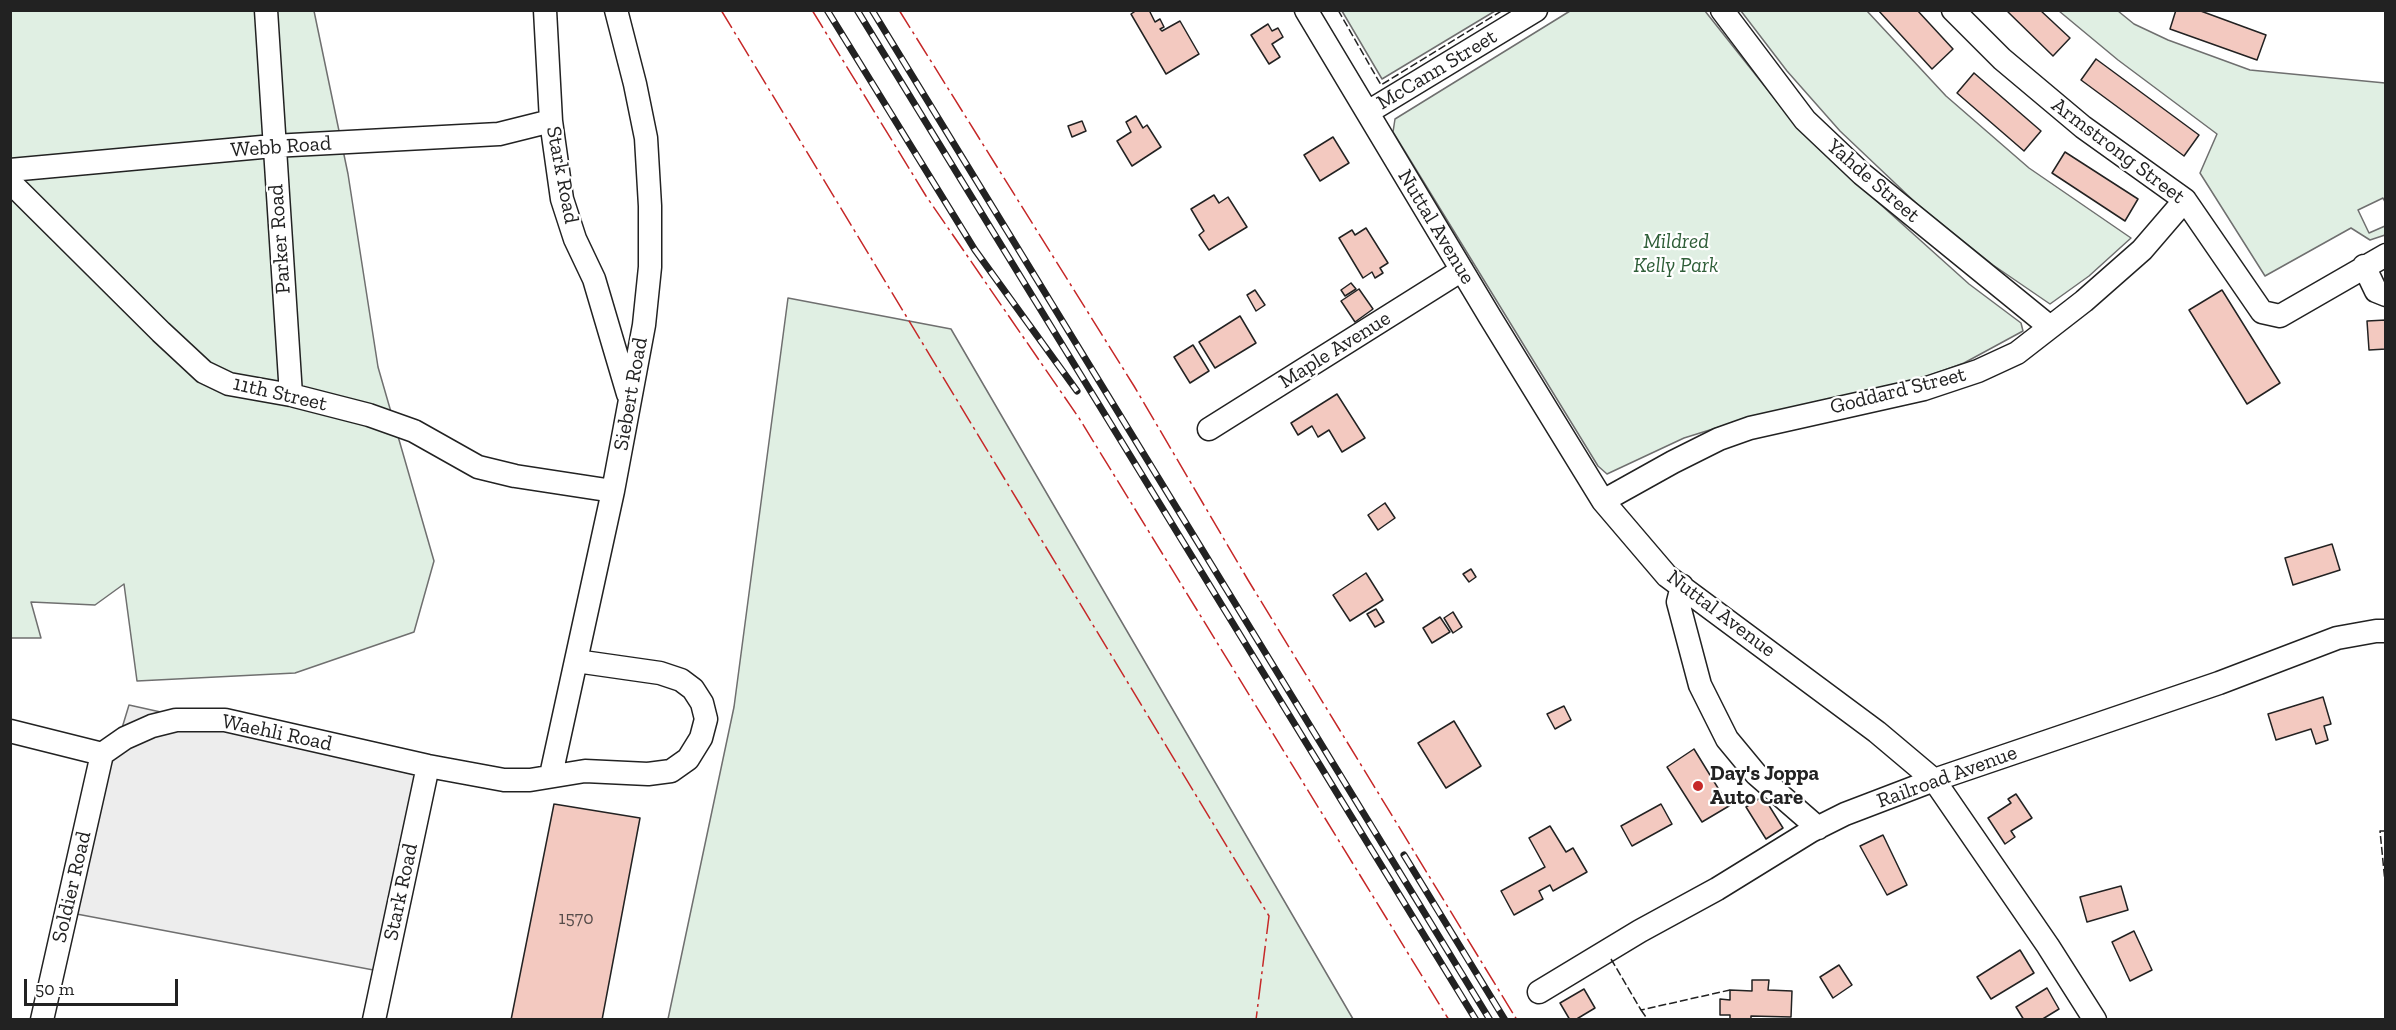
<!DOCTYPE html>
<html>
<head>
<meta charset="utf-8">
<style>
  body { margin:0 }
  #map { position:relative; width:2396px; height:1030px; overflow:hidden; background:#fff; font-family:"Zilla Slab",serif }
  canvas { display:block }
  .frame { position:absolute; inset:0; border:12px solid #222; pointer-events:none }
  .scale { position:absolute; left:24px; top:979px; width:154px; height:27px; box-sizing:border-box; border:3px solid #222; border-top:0; padding-left:8px; font-size:18px; line-height:21px; white-space:nowrap; color:#222; -webkit-text-stroke:4px #fff; paint-order:stroke }
</style>
</head>
<body>
<div id="map">
<canvas width="2396" height="1030"></canvas>
<div class="frame"></div>
<div class="scale">50 m</div>
</div>
<script>
const c = document.querySelector('canvas').getContext('2d');
c.lineJoin = 'round';
function fill(path, color) {
  c.fillStyle = color;
  c.fill(path, 'evenodd');
}
function poly(rows) {
  const path = new Path2D();
  for (const r of rows) {
    path.moveTo(r[0], r[1]);
    for (let i = 2; i < r.length; i += 2) path.lineTo(r[i], r[i + 1]);
  }
  return path;
}
function strokePath(path, color, width, dash) {
  c.strokeStyle = color;
  c.lineWidth = width;
  c.lineCap = dash ? 'butt' : 'round';
  c.setLineDash(dash || []);
  c.stroke(path);
}
function label(font, color, halo, rows, align = 'center') {
  c.font = font + ' "Zilla Slab",serif';
  c.lineWidth = 4.5;
  c.setLineDash([]);
  c.textBaseline = 'middle';
  c.strokeStyle = halo;
  c.fillStyle = color;
  for (const [text, x, y, turn = 0] of rows) {
    c.save();
    c.translate(x, y);
    c.rotate((+turn || 0) * Math.PI / 180);
    c.textAlign = isNaN(turn) ? turn : align;
    if (halo) c.strokeText(text, 0, 0);
    c.fillText(text, 0, 0);
    c.restore();
  }
}
const green = poly([
  [10,11,314,11,348,174,378,367,434,561,414,632,295,673,137,681,124,584,95,605,31,602,41,638,11,638,10,11],
  [1342,11,1495,11,1382,79,1342,11],
  [1570,11,1705,11,1778,103,1816,143,1851,178,1969,284,2021,323,2023,331,1964,363,1925,377,1745,419,1684,438,1607,474,1598,466,1393,132,1395,119,1570,11],
  [1741,11,1867,11,1946,96,2029,168,2131,238,2089,276,2050,304,1993,265,1917,204,1840,131,1787,71,1741,11],
  [2059,11,2118,11,2134,24,2168,40,2250,70,2385,83,2385,202,2383,198,2358,210,2369,233,2385,226,2385,235,2370,240,2351,228,2265,276,2200,173,2217,134,2118,60,2059,11],
  [788,298,951,329,1353,1019,668,1019,734,707,788,298]
]);
const parking = poly([
  [129,705,427,771,384,972,66,912,129,705]
]);
const building = poly([
  [1137,10,1149,10,1155,22,1160,19,1164,27,1160,29,1162,31,1180,21,1199,54,1166,74,1131,14,1137,10],
  [1878,10,1917,10,1953,49,1932,69,1878,10],
  [2006,10,2040,10,2070,38,2053,56,2006,10],
  [2176,10,2198,10,2266,35,2257,60,2170,29,2176,10],
  [1268,24,1272,31,1278,28,1283,37,1272,44,1280,57,1269,64,1251,35,1268,24],
  [2096,59,2199,135,2184,156,2081,80,2096,59],
  [1974,73,2041,131,2024,151,1957,93,1974,73],
  [1136,116,1143,128,1147,125,1161,147,1132,166,1117,141,1131,132,1126,122,1136,116],
  [1082,121,1086,131,1072,137,1068,126,1082,121],
  [1333,137,1349,163,1320,181,1304,155,1333,137],
  [2065,152,2138,199,2125,221,2052,173,2065,152],
  [1214,195,1219,203,1228,197,1247,227,1209,250,1199,235,1204,231,1191,209,1214,195],
  [1366,228,1388,263,1380,268,1383,273,1375,278,1372,272,1363,278,1339,238,1352,230,1355,235,1366,228],
  [1351,283,1356,289,1345,296,1341,290,1351,283],
  [1359,289,1373,309,1355,322,1341,301,1359,289],
  [1255,290,1265,305,1256,311,1247,295,1255,290],
  [2222,290,2280,383,2247,404,2189,310,2222,290],
  [1240,316,1256,343,1215,368,1199,342,1240,316],
  [2386,320,2386,349,2369,350,2367,321,2386,320],
  [1193,345,1209,371,1190,383,1174,357,1193,345],
  [1337,394,1365,438,1342,452,1329,430,1318,437,1312,426,1298,435,1291,423,1337,394],
  [1385,503,1395,518,1378,530,1368,515,1385,503],
  [2332,544,2340,570,2293,585,2285,558,2332,544],
  [1471,569,1476,577,1469,582,1463,574,1471,569],
  [1366,573,1383,600,1350,621,1333,595,1366,573],
  [1376,609,1384,622,1375,627,1367,614,1376,609],
  [1453,612,1462,627,1453,633,1444,618,1453,612],
  [1440,617,1450,632,1432,643,1423,628,1440,617],
  [2323,697,2331,724,2324,726,2328,740,2316,744,2311,729,2276,740,2268,714,2323,697],
  [1564,706,1571,720,1555,729,1547,714,1564,706],
  [1454,721,1481,766,1446,788,1418,743,1454,721],
  [1694,749,1729,806,1702,822,1667,767,1694,749],
  [2016,794,2032,818,2011,831,2015,837,2005,844,1988,818,2011,803,2008,799,2016,794],
  [1763,796,1783,828,1766,839,1746,807,1763,796],
  [554,804,640,818,602,1020,511,1020,554,804],
  [1661,804,1672,824,1632,846,1621,826,1661,804],
  [1550,826,1566,852,1573,848,1587,872,1553,891,1550,885,1539,891,1543,899,1514,915,1501,891,1545,867,1529,838,1550,826],
  [1883,835,1907,885,1887,895,1860,846,1883,835],
  [2121,886,2128,910,2087,922,2080,897,2121,886],
  [2134,931,2152,970,2130,981,2112,942,2134,931],
  [2020,950,2034,973,1991,999,1977,977,2020,950],
  [1839,965,1852,985,1833,998,1820,977,1839,965],
  [1752,980,1769,980,1768,990,1792,991,1791,1017,1751,1016,1751,1020,1730,1020,1730,1015,1720,1015,1720,999,1730,1000,1730,990,1752,991,1752,980],
  [2047,988,2059,1009,2041,1020,2024,1020,2016,1007,2047,988],
  [1584,989,1595,1008,1575,1020,1570,1020,1560,1003,1584,989]
]);
const minor = poly([
  [266,10,291,395],
  [545,10,551,121,562,199,575,239,594,279,628,394],
  [1306,10,1490,317,1603,501,1667,576,1877,732,1934,780,2048,946,2095,1020],
  [1722,10,1805,120,1862,174,2050,327],
  [1953,10,2002,59,2083,127,2185,200,2262,312,2280,316,2386,255],
  [1368,112,1536,10],
  [10,170,273,146,499,134,551,121],
  [10,182,161,332,204,372,229,384,291,395,369,415,414,431,478,467,515,476,613,491],
  [2364,266,2376,291,2386,295],
  [1209,429,1462,270],
  [1603,501,1673,462,1719,439,1750,428,1924,389,1978,371,2017,353,2084,301,2142,250,2185,200],
  [1682,586,1678,602,1700,685,1727,739,1756,774,1818,828],
  [10,731,102,754,125,738,152,726,176,720,225,720,428,766,504,780,530,780,585,771,648,774,671,771,688,759,701,738,706,719,702,703,693,689,681,680,660,673,576,661],
  [551,775,613,491,644,325,650,267,650,206,646,138,635,84,616,10],
  [1539,992,1640,931,1717,889,1811,831,1845,814,1934,780,2219,683,2337,638,2376,631,2386,631],
  [42,1020,102,754],
  [374,1020,428,766]
]);
const rail = poly([
  [827,10,975,250,1077,391],
  [857,10,1476,1020],
  [872,10,1490,1020],
  [1404,855,1505,1020]
]);
const fence = poly([
  [1338,10,1381,85,1503,10],
  [2386,831,2380,831,2386,892],
  [1611,959,1641,1010,1730,990],
  [1641,1010,1648,1020]
]);
const power = poly([
  [721,10,1269,916,1256,1020],
  [812,10,926,196,1079,418,1449,1020],
  [899,10,1134,386,1248,580,1517,1020]
]);
const markers = [
  [1698,786,6,"#c62828"]
];
const numberNames = [
  ["1570",576,919]
];
const streetNames = [
  ["McCann Street",1437,70,-31],
  ["Webb Road",281,147,-4],
  ["Armstrong Street",2118,151,37],
  ["Stark Road",562,175,79],
  ["Yahde Street",1873,181,41],
  ["Nuttal Avenue",1436,227,59],
  ["Parker Road",280,239,-94],
  ["Maple Avenue",1335,350,-32],
  ["Goddard Street",1898,391,-14],
  ["11th Street",280,394,13],
  ["Siebert Road",631,394,-80],
  ["Nuttal Avenue",1721,614,37],
  ["Waehli Road",277,733,12],
  ["Railroad Avenue",1947,777,-20],
  ["Soldier Road",72,887,-77],
  ["Stark Road",401,892,-78]
];
const parkNames = [
  ["Mildred",1676,242],
  ["Kelly Park",1676,266]
];
const poiNames = [
  ["Day's Joppa",1710,774],
  ["Auto Care",1710,798]
];
fill(green, '#e0efe3');
strokePath(green, '#6f6f6f', 1.5);
fill(parking, '#ededed');
strokePath(parking, '#6f6f6f', 1.5);
fill(building, '#f3c9c0');
strokePath(building, '#222', 1.5);
strokePath(minor, '#222', 25);
strokePath(minor, '#fff', 22);
strokePath(rail, '#222', 7);
strokePath(rail, '#fff', 4.5, [14]);
strokePath(fence, '#222', 1.5, [8, 3]);
strokePath(power, '#c62828', 1.5, [21, 4.5, 3, 4.5]);
for (const [x, y, r, color] of markers) {
  const dot = new Path2D();
  dot.arc(x, y, r, 0, 2 * Math.PI);
  c.fillStyle = color;
  c.fill(dot);
  strokePath(dot, '#fff', 2);
}
label('18px', '#564c4a', null, numberNames);
label('21px', '#222', '#fff', streetNames);
label('italic 21px', '#2f5e38', '#fff', parkNames);
label('bold 21px', '#222', '#fff', poiNames, 'left');
</script>
</body>
</html>
